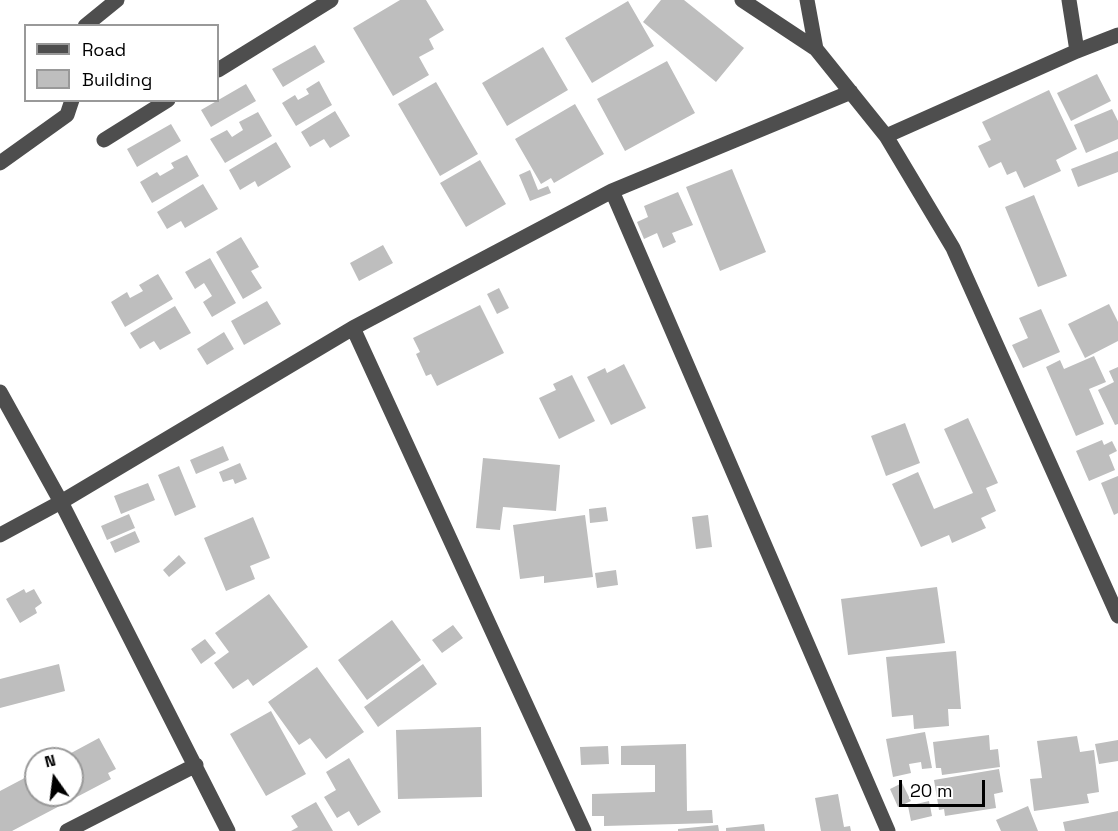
<!DOCTYPE html>
<html>
<head>
<meta charset="utf-8">
<style>
  body { margin:0 }
  #map { position:relative; width:1118px; height:831px; overflow:hidden; background:#fff; font-family:"Space Grotesk",sans-serif }
  canvas { display:block }
  .legend { position:absolute; left:24px; top:24px; width:195px; height:78px; box-sizing:border-box; background:#fff; border:2px solid #999; margin:0; padding:8px 10px; list-style:none; font-size:18px; color:#000 }
  .legend li { display:flex; align-items:center; gap:12px; height:30px }
  .legend b { width:30px; border:2px solid #999 }
  .north { position:absolute; left:24px; top:747px; width:60px; height:60px; box-sizing:border-box; background:#fff; border:2px solid #999; border-radius:50%; rotate:346deg; font-size:16px; font-weight:700; line-height:24px; text-align:center; color:#000 }
  .north::after { content:''; display:block; margin:auto; width:21px; height:27px; background:#000; clip-path:polygon(50% 0,100% 100%,50% 72%,0 100%) }
  .scale { position:absolute; left:899px; top:780px; width:86px; height:27px; box-sizing:border-box; border:3px solid #000; border-top:0; padding-left:8px; font-size:18px; line-height:21px; white-space:nowrap; color:#000; -webkit-text-stroke:4px #fff; paint-order:stroke }
</style>
</head>
<body>
<div id="map">
<canvas width="1118" height="831"></canvas>
<ul class="legend">
<li><b style="height:8px;background:#4e4e4e"></b>Road</li>
<li><b style="height:16px;background:#bebebe"></b>Building</li>
</ul>
<div class="north">N</div>
<div class="scale">20 m</div>
</div>
<script>
const c = document.querySelector('canvas').getContext('2d');
c.lineJoin = 'round';
function fill(path, color) {
  c.fillStyle = color;
  c.fill(path, 'evenodd');
}
function poly(rows) {
  const path = new Path2D();
  for (const r of rows) {
    path.moveTo(r[0], r[1]);
    for (let i = 2; i < r.length; i += 2) path.lineTo(r[i], r[i + 1]);
  }
  return path;
}
function strokePath(path, color, width, dash) {
  c.strokeStyle = color;
  c.lineWidth = width;
  c.lineCap = dash ? 'butt' : 'round';
  c.setLineDash(dash || []);
  c.stroke(path);
}
const building = poly([
  [400,0,426,0,444,30,429,39,434,49,419,57,429,75,393,96,353,28],
  [661,0,684,0,744,48,716,82,643,22],
  [628,1,654,46,592,83,565,38],
  [315,45,325,62,283,87,272,69],
  [543,47,568,90,507,126,482,83],
  [667,61,695,113,625,151,597,99],
  [1097,74,1111,101,1071,121,1057,93],
  [319,81,332,105,296,126,282,103,295,95,298,100,309,94,306,89],
  [436,82,478,154,440,176,398,104],
  [246,84,256,101,211,127,201,110],
  [1049,90,1077,149,1056,160,1061,171,1024,188,1016,171,1007,175,1001,162,989,168,978,146,991,140,982,122],
  [575,104,604,154,554,183,551,178,541,184,515,139],
  [1112,109,1118,121,1118,139,1086,153,1074,125],
  [335,111,350,136,330,148,324,139,310,147,301,132],
  [258,112,272,136,225,163,210,139,227,130,232,137,243,130,239,122],
  [171,124,181,141,137,167,127,149],
  [276,142,291,167,258,187,255,181,240,190,229,170],
  [1118,151,1118,172,1078,187,1071,169],
  [187,155,199,176,152,203,140,182,157,172,160,176,174,168,171,163],
  [480,160,506,204,466,227,440,183],
  [732,169,766,252,720,271,686,187],
  [530,170,538,190,548,186,551,193,530,201,519,175],
  [203,184,218,209,185,228,181,221,167,229,157,212],
  [678,192,693,225,672,233,676,242,663,248,657,233,644,239,637,222,648,217,644,206],
  [1034,195,1067,276,1038,287,1005,207],
  [241,237,259,267,251,271,262,288,243,299,216,252],
  [383,245,393,263,359,281,350,263],
  [210,258,236,303,212,317,203,302,212,296,204,283,195,289,185,272],
  [158,274,173,299,125,327,111,302,127,292,130,298,143,291,139,285],
  [499,288,509,308,497,314,487,294],
  [267,301,281,324,244,345,231,321],
  [1109,304,1118,322,1118,341,1085,358,1068,324],
  [480,305,504,353,437,386,431,374,426,376,416,354,420,352,413,338],
  [175,306,191,333,160,350,154,341,140,349,130,333],
  [1041,309,1060,352,1023,368,1012,345,1028,338,1019,318],
  [224,332,234,349,207,365,197,349],
  [1094,356,1106,382,1089,389,1104,424,1076,436,1046,367,1060,360,1064,369],
  [624,364,646,408,611,425,587,377,605,368,607,373],
  [1118,367,1118,424,1115,425,1098,390,1114,382,1109,371],
  [572,375,595,421,559,439,539,398,556,390,553,384],
  [968,418,998,483,986,488,996,511,981,518,986,528,952,543,949,535,921,547,892,484,918,472,934,509,973,493,944,429],
  [905,423,920,463,886,476,871,436],
  [1102,440,1104,445,1112,441,1117,451,1109,455,1115,470,1089,481,1076,451],
  [223,446,229,460,196,474,190,460],
  [483,458,560,465,556,511,503,507,500,530,476,528],
  [240,463,247,479,235,484,233,479,223,482,219,472],
  [179,466,196,507,175,516,158,475],
  [1118,476,1118,513,1114,515,1101,483],
  [148,483,155,500,121,514,114,496],
  [606,507,608,521,590,523,589,509],
  [129,514,135,528,107,540,101,526],
  [585,515,593,577,544,583,544,576,520,579,513,525],
  [708,515,712,547,696,549,692,517],
  [253,517,270,558,250,566,255,579,226,591,204,538],
  [135,531,140,542,115,553,110,542],
  [179,555,186,563,169,577,163,570],
  [616,570,618,585,597,588,595,573],
  [937,587,945,643,848,655,841,599],
  [24,589,26,593,34,589,42,603,35,608,37,613,20,623,6,599],
  [269,594,308,647,253,686,248,679,233,689,214,663,229,652,215,633],
  [392,620,421,660,367,700,338,660],
  [453,625,463,638,442,653,432,640],
  [205,639,216,653,201,664,191,649],
  [956,651,961,709,948,709,949,726,914,729,913,715,892,717,886,657],
  [59,664,65,691,0,708,0,679],
  [423,664,437,684,378,727,364,707],
  [317,667,364,732,326,759,310,738,299,745,268,702],
  [271,711,306,774,266,796,230,734],
  [481,727,482,797,398,799,396,730],
  [925,732,932,768,922,769,921,762,909,764,911,773,893,777,886,739],
  [989,735,990,750,998,749,1000,767,942,775,941,768,936,768,933,742],
  [1077,736,1080,752,1094,750,1099,792,1087,794,1089,803,1034,811,1030,779,1042,778,1037,741],
  [99,738,116,769,108,773,111,779,12,831,0,831,0,791,36,772,36,795,72,795,72,759,60,759],
  [1118,740,1118,761,1099,764,1095,744],
  [686,744,687,811,712,810,713,823,604,826,604,816,592,816,592,794,655,792,655,765,621,765,621,746],
  [608,746,609,764,581,765,580,747],
  [349,758,381,812,358,826,349,811,337,818,324,797,336,790,326,772],
  [999,769,1003,792,994,794,996,808,945,816,944,809,939,810,934,780],
  [902,783,911,801,898,807,890,789],
  [838,794,844,827,850,826,851,831,821,831,815,798],
  [929,801,932,816,911,821,908,806],
  [316,802,333,831,291,831,298,827,291,816],
  [1028,806,1038,831,1001,831,996,820],
  [1118,811,1118,831,1065,831,1063,822],
  [764,824,765,831,726,831,726,828],
  [718,825,719,831,678,831,678,829]
]);
const minor = poly([
  [742,0,816,49],
  [807,0,816,49,886,136,953,248,1118,616],
  [85,26,117,0],
  [1077,51,1118,35],
  [218,70,331,0],
  [886,136,1077,51,1069,0],
  [104,140,168,100],
  [0,163,67,115,72,100],
  [612,191,888,831],
  [353,328,584,831],
  [0,392,61,502,228,831],
  [0,535,61,502,353,328,612,191,851,92],
  [67,831,196,765]
]);
fill(building, '#bebebe');
strokePath(minor, '#4e4e4e', 15);
</script>
</body>
</html>
